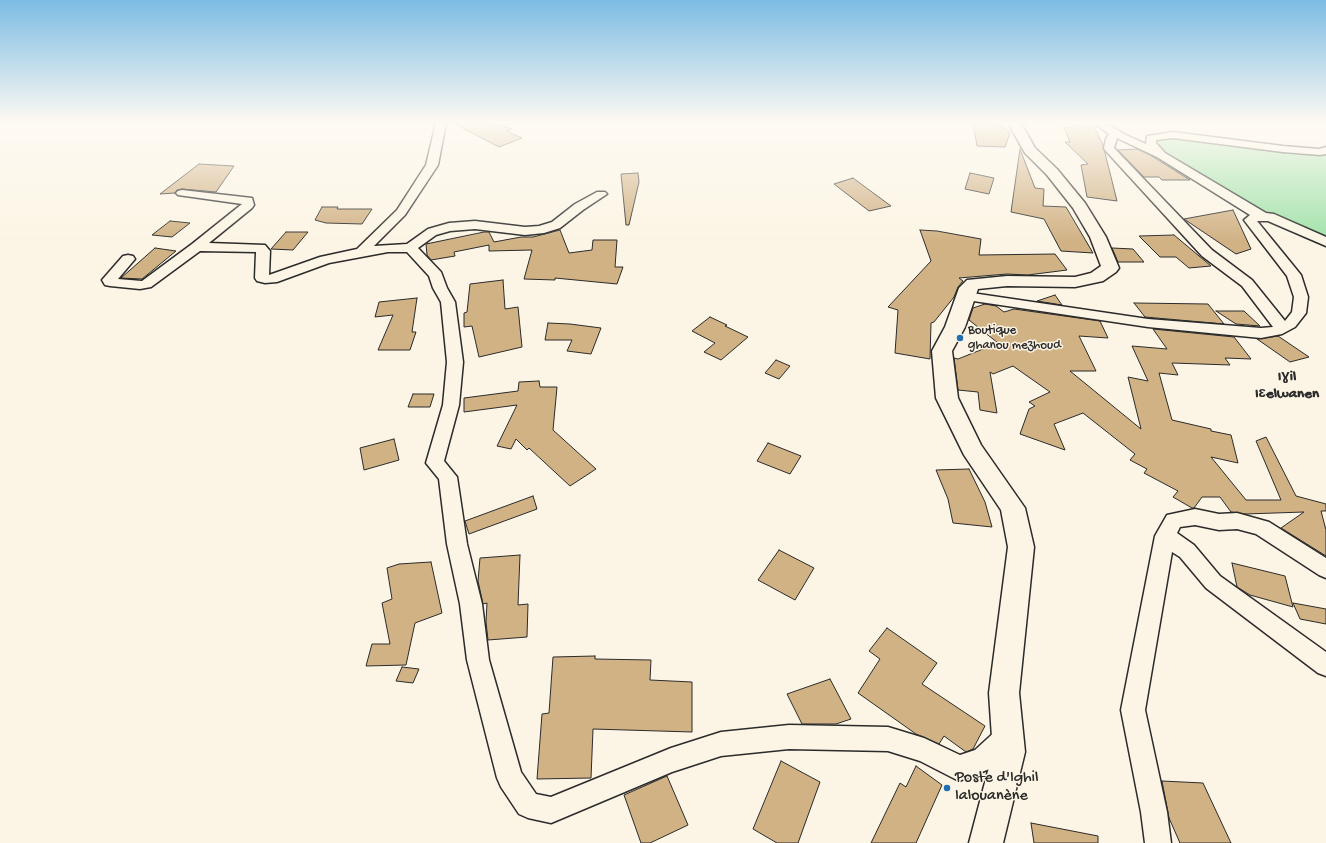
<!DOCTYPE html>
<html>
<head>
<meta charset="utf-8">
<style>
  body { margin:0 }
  canvas { display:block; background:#fcf5e5 }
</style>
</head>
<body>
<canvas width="1326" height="843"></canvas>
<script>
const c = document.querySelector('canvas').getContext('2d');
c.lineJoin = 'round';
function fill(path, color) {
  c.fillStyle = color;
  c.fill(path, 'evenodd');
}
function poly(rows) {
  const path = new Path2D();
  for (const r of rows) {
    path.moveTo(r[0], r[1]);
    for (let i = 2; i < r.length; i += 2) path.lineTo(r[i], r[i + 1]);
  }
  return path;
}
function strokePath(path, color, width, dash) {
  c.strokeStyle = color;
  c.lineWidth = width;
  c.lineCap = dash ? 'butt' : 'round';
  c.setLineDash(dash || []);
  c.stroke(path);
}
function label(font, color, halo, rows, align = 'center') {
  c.font = font + ' "Gochi Hand",sans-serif';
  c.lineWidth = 3;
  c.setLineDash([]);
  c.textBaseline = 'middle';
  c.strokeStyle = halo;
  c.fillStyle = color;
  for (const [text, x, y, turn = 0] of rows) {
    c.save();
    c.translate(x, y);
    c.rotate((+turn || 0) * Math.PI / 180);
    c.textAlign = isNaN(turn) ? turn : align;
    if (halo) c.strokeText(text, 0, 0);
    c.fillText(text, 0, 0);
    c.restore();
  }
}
const green = poly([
  [1176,138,1285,152,1326,154,1326,238,1266,214,1168,154,1158,145,1159,141]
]);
const building = poly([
  [453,123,491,123,512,129,506,131,522,138,499,147,453,123],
  [973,123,998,123,1010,133,1005,147,977,146,973,123],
  [1072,125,1094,127,1103,145,1117,201,1087,197,1081,165,1088,164,1065,142,1070,142,1064,127,1073,128,1072,125],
  [1020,149,1035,188,1044,189,1043,206,1066,207,1093,253,1061,251,1044,219,1011,212,1020,149],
  [1137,149,1150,155,1190,180,1162,180,1159,177,1144,177,1118,150,1137,149],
  [199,164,234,166,216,192,182,189,177,190,175,193,160,194,199,164],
  [638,173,639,182,629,225,626,225,621,174,638,173],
  [970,173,994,178,989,194,965,189,970,173],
  [853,178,891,206,869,211,834,184,853,178],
  [322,207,338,207,337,209,372,209,362,224,326,223,315,220,322,207],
  [1233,210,1251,249,1236,254,1184,219,1233,210],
  [170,221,190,223,172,237,152,235,170,221],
  [560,230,569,253,592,250,593,240,617,240,615,267,623,267,617,284,555,278,555,280,524,279,532,250,489,251,489,245,454,252,455,256,431,260,427,255,426,244,484,232,489,232,494,242,521,237,533,237,560,230],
  [920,230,937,231,981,239,979,255,1055,254,1067,270,1028,275,1007,274,959,278,963,281,958,287,954,297,934,322,931,323,930,359,895,353,898,310,888,307,931,261,920,230],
  [286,232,308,232,293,250,271,249,286,232],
  [1174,235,1211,266,1189,268,1176,257,1160,257,1139,236,1174,235],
  [155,248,176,251,142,279,121,278,155,248],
  [1112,248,1133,249,1144,262,1118,262,1112,248],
  [503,280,505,309,518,307,522,347,479,357,472,326,464,327,464,313,467,312,470,284,503,280],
  [1055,295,1062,305,1037,301,1055,295],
  [417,298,412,332,416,332,410,350,378,350,393,315,375,317,379,302,417,298],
  [1134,303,1208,304,1224,324,1145,317,1134,303],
  [985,304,996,306,1004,312,1014,309,1100,321,1108,338,1079,336,1096,371,1070,371,1141,429,1128,377,1148,381,1132,346,1167,349,1153,329,1234,337,1251,359,1225,358,1230,365,1172,363,1178,375,1159,373,1172,420,1211,429,1211,431,1231,435,1238,463,1211,457,1246,500,1281,500,1256,441,1266,437,1296,496,1326,504,1326,511,1321,511,1326,530,1326,556,1281,528,1304,512,1245,514,1231,512,1220,497,1202,497,1194,508,1192,508,1173,497,1178,491,1144,473,1147,469,1130,460,1135,454,1083,413,1054,424,1065,450,1020,434,1029,409,1035,406,1029,402,1050,392,1013,366,993,374,990,372,997,413,980,410,978,392,958,390,954,358,958,359,998,343,969,320,973,308,985,304],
  [1216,311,1244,311,1260,326,1236,324,1216,311],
  [710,317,727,325,725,326,748,337,721,360,704,352,715,343,692,331,710,317],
  [548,323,570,324,601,328,591,354,567,351,572,340,545,340,548,323],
  [1278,336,1309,357,1290,362,1257,339,1278,336],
  [776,360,790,366,779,379,765,373,776,360],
  [539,381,540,387,557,387,553,430,596,469,570,486,529,448,527,450,516,439,511,449,497,446,517,405,464,412,464,398,518,391,519,382,539,381],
  [413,394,434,394,430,407,408,407,413,394],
  [394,439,399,460,364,470,360,448,394,439],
  [768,443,801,456,790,474,757,461,768,443],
  [969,469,985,502,992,527,953,523,948,499,936,470,969,469],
  [533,496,537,509,469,534,465,521,533,496],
  [779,550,814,568,795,600,758,580,779,550],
  [520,555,518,605,528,604,527,637,488,640,486,622,487,603,483,604,478,581,480,558,520,555],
  [431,562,442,613,415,623,406,665,366,666,372,644,390,644,382,603,392,599,387,568,399,564,431,562],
  [1232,563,1285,576,1293,607,1250,595,1237,587,1232,563],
  [1293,603,1326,609,1326,624,1300,619,1293,603],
  [887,628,937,663,922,684,985,726,973,749,966,752,944,736,939,744,916,734,858,693,880,659,869,651,887,628],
  [595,656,595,659,651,660,650,680,692,682,692,732,593,729,591,778,537,779,542,714,549,713,553,657,595,656],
  [402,667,419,669,413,683,396,681,402,667],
  [830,679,851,719,836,724,802,724,787,694,830,679],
  [781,761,820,782,798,843,777,843,753,829,781,761],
  [916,766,942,785,916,843,871,843,900,783,906,787,916,766],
  [667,776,688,825,650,843,641,843,624,795,667,776],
  [1162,781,1203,783,1231,843,1180,843,1169,818,1162,781],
  [1031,823,1098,836,1098,843,1034,843,1031,823]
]);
const street = poly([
  [436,123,446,123,438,165,405,215,374,246,407,244,428,229,449,223,475,221,525,227,539,226,552,222,575,204,597,192,605,192,607,194,583,210,560,228,544,233,525,235,475,229,450,231,436,235,418,248,441,272,447,288,455,302,463,362,459,405,444,461,457,477,467,544,482,604,489,660,521,772,536,794,551,797,671,748,721,732,789,725,888,727,924,738,960,755,975,750,999,728,1008,725,1017,728,1020,737,1017,746,992,768,959,781,920,761,888,751,789,749,721,756,672,772,551,823,528,818,519,814,501,787,497,778,467,660,460,604,447,544,439,479,426,463,443,405,447,362,441,302,433,288,429,276,407,252,388,252,329,263,277,282,265,283,257,281,255,278,256,252,200,251,151,287,140,289,110,286,105,285,102,280,123,256,128,255,133,256,135,259,118,279,142,281,192,244,242,204,178,195,176,193,178,191,182,190,252,198,254,205,252,208,209,243,265,245,270,251,269,275,320,257,357,249,397,210,426,165,436,123],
  [1094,123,1106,123,1126,135,1146,144,1147,136,1173,132,1283,146,1319,149,1326,147,1326,154,1320,155,1283,152,1173,138,1156,140,1156,143,1165,153,1266,213,1274,214,1326,237,1326,246,1268,221,1257,221,1301,275,1308,297,1306,313,1295,327,1282,334,1261,338,1148,327,960,299,958,296,960,293,965,292,1148,319,1261,328,1273,327,1242,286,1202,256,1105,150,1104,148,1106,139,1109,134,1094,123],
  [1117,138,1157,157,1250,215,1244,220,1287,276,1294,297,1292,312,1285,321,1252,280,1212,250,1114,148,1117,138],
  [1195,509,1219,514,1237,513,1269,522,1326,558,1326,578,1319,575,1256,534,1237,529,1219,530,1195,525,1180,527,1177,533,1194,545,1220,576,1326,652,1326,676,1318,673,1206,588,1180,557,1172,552,1145,710,1167,812,1171,843,1145,843,1141,812,1121,710,1155,536,1167,515,1195,509]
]);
const secondary = poly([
  [1008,123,1021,123,1035,148,1057,169,1085,203,1106,237,1119,268,1116,272,1103,281,1075,287,1007,286,978,289,965,327,952,351,958,398,981,445,1025,508,1034,547,1019,693,1025,752,1003,843,969,843,993,752,989,693,1008,547,1001,510,964,455,936,398,932,351,945,327,959,288,967,280,1007,276,1075,277,1091,273,1101,266,1090,237,1073,208,1047,175,1025,153,1008,123]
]);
const markers = [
  [960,338,4,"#1f6fb2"],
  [947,788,4,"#1f6fb2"]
];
const poiNames = [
  ["Boutique",968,331],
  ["ghanou mezhoud",968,346]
];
const quarterNames = [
  ["Iɣil",1287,378],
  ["Iɛelwanen",1287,395]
];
const nearPoinames = [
  ["Poste d'Ighil",955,779],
  ["Ialouanène",955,797]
];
fill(green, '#a2e2aa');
fill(building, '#d1b285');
strokePath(building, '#2b2b2b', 1);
strokePath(street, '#2b2b2b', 3);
strokePath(secondary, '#2b2b2b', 3);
fill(street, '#fcf5e5');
fill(secondary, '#fcf5e5');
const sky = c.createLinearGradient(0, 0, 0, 241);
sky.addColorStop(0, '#7dbce4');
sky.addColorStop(0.51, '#fefaf3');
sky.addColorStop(1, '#fefaf300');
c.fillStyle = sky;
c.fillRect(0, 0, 1326, 241);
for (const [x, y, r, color] of markers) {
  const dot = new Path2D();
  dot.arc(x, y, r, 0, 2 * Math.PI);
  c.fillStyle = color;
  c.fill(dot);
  strokePath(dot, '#fcf5e5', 1.5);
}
label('13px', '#2b2b2b', '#fcf5e5', poiNames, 'left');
label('bold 15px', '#2b2b2b', '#fcf5e5', quarterNames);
label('16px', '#2b2b2b', '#fcf5e5', nearPoinames, 'left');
</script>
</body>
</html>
